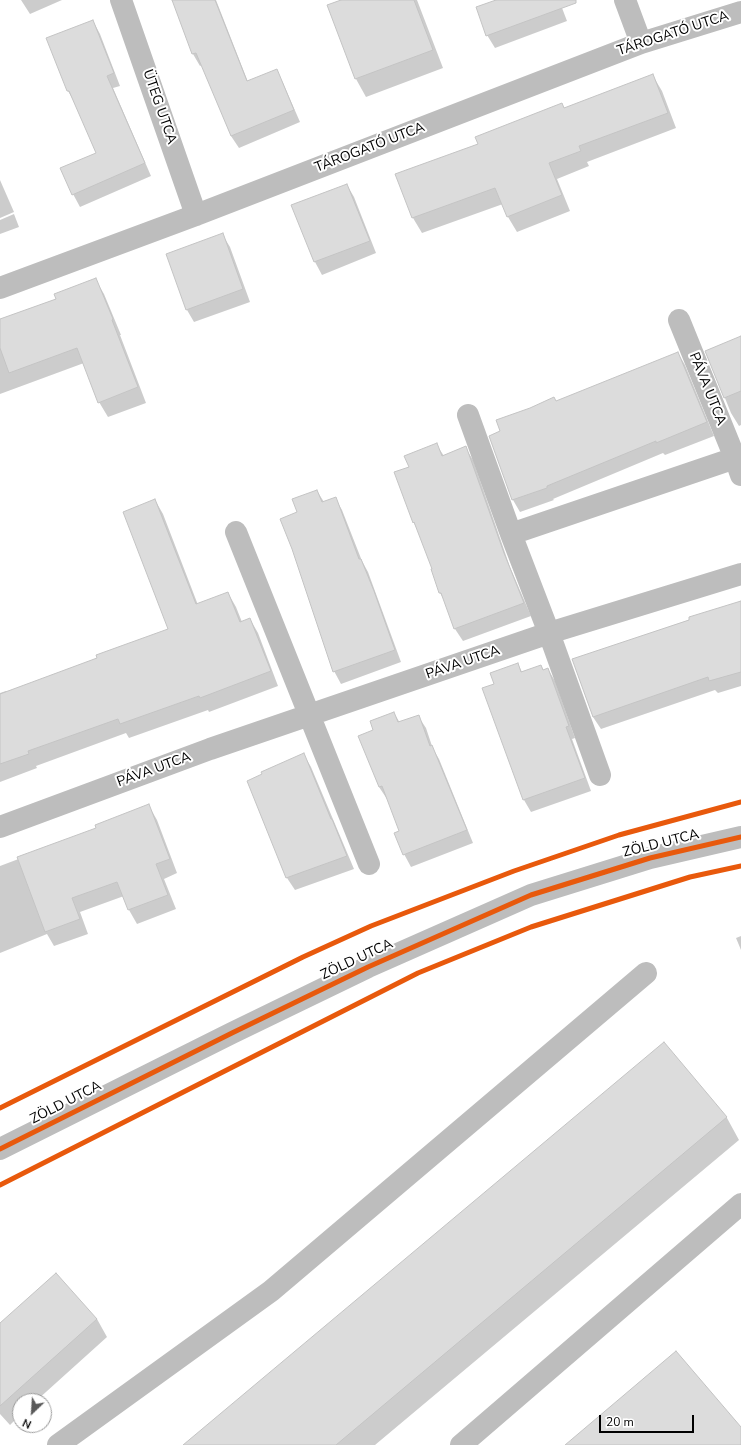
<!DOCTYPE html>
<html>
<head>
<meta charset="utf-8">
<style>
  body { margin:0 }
  #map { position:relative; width:741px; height:1445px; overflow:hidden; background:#fff; font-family:"Nunito Sans",sans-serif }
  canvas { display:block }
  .north { position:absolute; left:12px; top:1393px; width:40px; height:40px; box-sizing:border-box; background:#fff; border:1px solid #999; border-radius:50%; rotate:205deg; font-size:11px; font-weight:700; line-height:16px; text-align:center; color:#000 }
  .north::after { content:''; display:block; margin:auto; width:14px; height:18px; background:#595959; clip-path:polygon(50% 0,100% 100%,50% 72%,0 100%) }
  .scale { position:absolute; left:599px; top:1415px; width:95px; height:18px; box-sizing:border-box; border:2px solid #000; border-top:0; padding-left:5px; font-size:12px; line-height:14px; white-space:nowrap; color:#000; -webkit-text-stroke:3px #fff; paint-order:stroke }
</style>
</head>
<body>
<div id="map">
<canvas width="741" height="1445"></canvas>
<div class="north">N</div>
<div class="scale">20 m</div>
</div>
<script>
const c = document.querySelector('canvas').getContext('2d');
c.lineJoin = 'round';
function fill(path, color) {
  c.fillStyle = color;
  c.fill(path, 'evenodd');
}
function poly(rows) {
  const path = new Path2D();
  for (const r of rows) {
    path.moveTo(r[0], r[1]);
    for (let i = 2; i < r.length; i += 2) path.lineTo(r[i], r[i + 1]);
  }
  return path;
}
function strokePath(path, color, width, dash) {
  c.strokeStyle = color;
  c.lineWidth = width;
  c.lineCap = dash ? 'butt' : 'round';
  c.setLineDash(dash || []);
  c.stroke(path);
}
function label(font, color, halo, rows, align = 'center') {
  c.font = font + ' "Nunito Sans",sans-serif';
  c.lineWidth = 4;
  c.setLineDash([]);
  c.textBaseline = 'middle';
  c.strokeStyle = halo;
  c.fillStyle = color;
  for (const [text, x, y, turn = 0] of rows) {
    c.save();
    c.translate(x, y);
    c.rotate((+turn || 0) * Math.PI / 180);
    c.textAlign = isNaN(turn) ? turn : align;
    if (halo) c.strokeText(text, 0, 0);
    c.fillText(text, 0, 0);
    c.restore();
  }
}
const shadow = poly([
  [21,0,62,0,30,14],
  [173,0,216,0,248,82,276,70,283,83,300,122,239,148,231,136,202,65,200,66,193,54],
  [344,0,417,0,443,68,366,97,356,79,328,6],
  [499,0,559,0,567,21,495,48,487,35],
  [93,21,100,34,120,86,113,88,151,176,80,207,73,194,97,154,75,103,68,91,47,39],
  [653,76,662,91,676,128,587,162,589,166,557,179,570,211,517,232,508,217,503,204,422,233,413,218,397,175,479,144,564,109],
  [0,180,14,212,0,218],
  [347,185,354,197,376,253,322,275,315,262,293,206],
  [14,214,19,227,0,234,0,220],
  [222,234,230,247,250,302,194,322,187,310],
  [95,279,104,294,121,335,120,335,146,403,108,417,99,402,84,363,0,394,0,320,57,299],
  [741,337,741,425,739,426,731,413,706,351],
  [678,353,685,365,714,436,665,455,663,453,553,499,554,500,520,512,513,500,490,436],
  [436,444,444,456,465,447,473,460,510,567,531,616,463,641,455,629,446,603,440,593,433,569,418,531,414,523,396,473,410,467],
  [317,491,324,502,335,498,342,510,362,561,368,572,401,662,341,684,334,671,298,513],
  [155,500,163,514,198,605,228,593,236,607,242,622,250,619,258,633,278,686,209,712,208,710,129,738,126,733,36,766,37,768,0,782,0,693,6,691,7,692,98,659,169,630],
  [741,602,741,686,718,693,715,690,601,729,593,717,573,660],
  [518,664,522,672,541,666,544,671,548,669,555,681,575,738,572,739,591,791,531,812,524,800,483,689,496,684],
  [394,713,400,723,418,716,426,728,433,749,439,759,473,843,411,867,404,854,401,831,388,799,387,799,379,787,359,736,374,731],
  [304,755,311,767,354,869,295,890,287,878,249,781],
  [149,806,157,820,177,873,164,879,176,909,137,924,129,910,124,896,80,912,88,934,54,946,47,934,0,953,0,866,98,829],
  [741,936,741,950,736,938],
  [664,1044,727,1118,739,1140,375,1445,184,1445],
  [97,1319,107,1337,36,1401,20,1401,20,1415,10,1425,0,1414,0,1325]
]);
const building = poly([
  [172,0,215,0,247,81,277,69,294,110,231,136,196,53,192,54,172,0],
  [341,0,414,0,433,50,355,79,327,5,341,0],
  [496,0,576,0,576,3,486,36,476,7,496,0],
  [93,20,114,73,107,76,145,163,72,195,60,168,96,153,69,91,67,91,46,38,93,20],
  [653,74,668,113,579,146,581,151,549,163,562,195,507,217,495,188,412,218,395,174,478,144,475,137,562,103,564,108,653,74],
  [347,184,370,241,314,262,291,205,347,184],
  [223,233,243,289,186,310,166,254,223,233],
  [96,278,113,319,112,320,138,387,98,403,77,348,9,373,0,348,0,319,56,299,54,294,96,278],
  [741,336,741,391,724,398,705,351,741,336],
  [678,352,707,422,656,443,656,441,547,486,547,488,512,500,489,436,500,431,496,420,530,408,554,397,556,401,678,352],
  [437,443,442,456,466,446,504,553,524,603,454,629,441,593,439,593,431,569,432,569,414,522,413,523,394,472,409,467,404,456,437,443],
  [317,490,322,502,336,497,359,559,361,559,374,591,395,650,333,672,292,549,280,519,297,512,292,499,317,490],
  [155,499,196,604,228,592,240,622,250,618,271,671,200,698,199,696,120,724,118,719,28,751,29,754,0,764,0,694,97,658,96,655,168,629,123,512,155,499],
  [741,601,741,672,709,681,708,677,593,717,572,659,689,620,689,617,741,601],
  [518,663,521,672,541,665,543,670,548,668,569,726,566,727,585,778,523,800,482,688,494,684,490,673,518,663],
  [394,712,398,722,419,715,430,746,432,745,467,830,403,855,394,833,399,831,382,786,379,787,358,736,373,730,370,721,394,712],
  [304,753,331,819,332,819,347,856,286,878,247,781,262,774,261,772,304,753],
  [149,804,170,859,156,864,168,895,128,910,117,882,72,898,80,919,45,932,17,857,96,828,95,825,149,804],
  [664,1042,727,1117,336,1445,183,1445,664,1042],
  [56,1273,97,1319,0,1406,0,1323,56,1273],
  [676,1351,741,1427,741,1445,565,1445,676,1351]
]);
const minor = poly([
  [121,0,196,215],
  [625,0,641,43],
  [0,288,196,215,641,43,741,12],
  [679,320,735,458],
  [468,415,511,534],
  [236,532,369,864],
  [600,775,549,633,511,534,735,458,741,475],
  [0,827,210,749,549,633,741,574],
  [0,1149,232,1033,368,967,531,895,650,858,741,837],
  [58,1445,271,1291,646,973],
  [461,1445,741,1204]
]);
const cycleway = poly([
  [0,1108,303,957,371,926,514,871,619,835,741,802],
  [0,1149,232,1033,368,967,531,895,650,858,741,837],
  [0,1185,418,973,531,927,690,877,741,866]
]);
const streetNames = [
  ["TÁROGATÓ UTCA",673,34,-18],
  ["ÜTEG UTCA",159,107,71],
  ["TÁROGATÓ UTCA",370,148,-21],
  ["PÁVA UTCA",707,389,68],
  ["PÁVA UTCA",463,663,-19],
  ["PÁVA UTCA",154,770,-20],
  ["ZÖLD UTCA",661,844,-14],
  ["ZÖLD UTCA",357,960,-25],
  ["ZÖLD UTCA",66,1103,-27]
];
fill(shadow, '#0003');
fill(building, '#dcdcdc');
strokePath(building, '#c4c4c4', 1);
strokePath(minor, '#bdbdbd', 22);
strokePath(cycleway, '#e8590c', 5);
label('14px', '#000', '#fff', streetNames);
</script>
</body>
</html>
